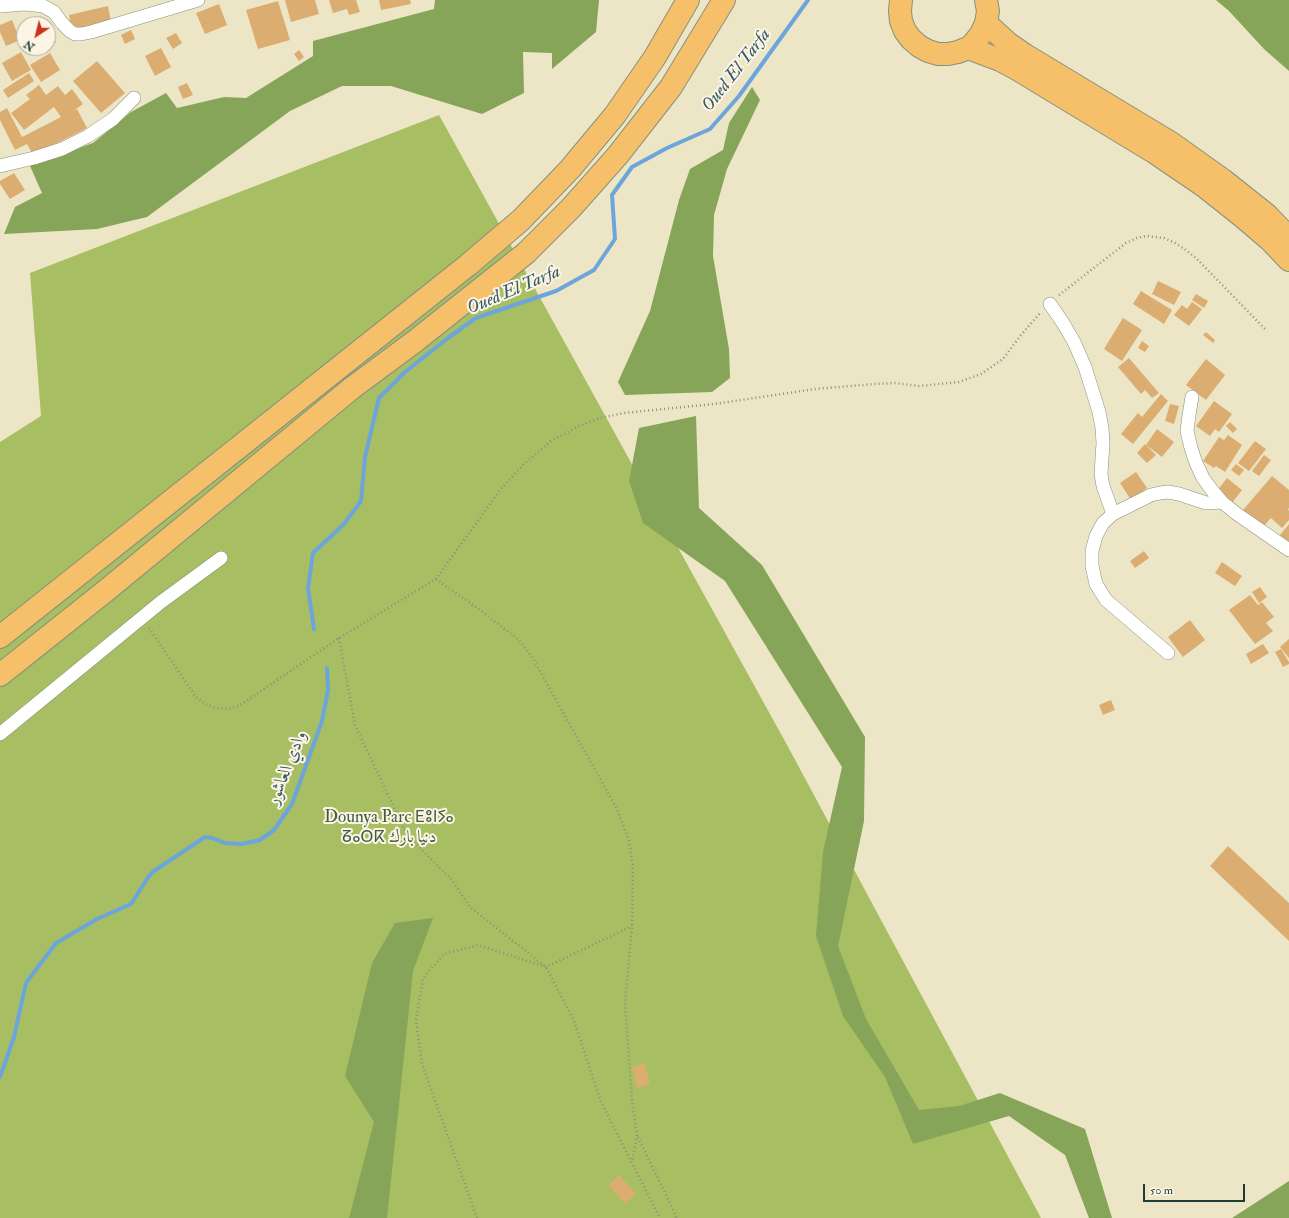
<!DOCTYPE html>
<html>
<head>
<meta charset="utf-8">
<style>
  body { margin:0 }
  #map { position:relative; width:1289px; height:1218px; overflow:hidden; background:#ede6c6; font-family:"IM FELL Double Pica",serif }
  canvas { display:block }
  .north { position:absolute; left:16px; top:16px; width:40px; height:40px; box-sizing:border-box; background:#fcf5e5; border:1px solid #a4ab9e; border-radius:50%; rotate:215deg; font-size:11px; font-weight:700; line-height:16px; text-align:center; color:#1f3d34 }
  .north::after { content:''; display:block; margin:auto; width:14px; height:18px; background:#c8321e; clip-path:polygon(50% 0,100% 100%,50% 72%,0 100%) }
  .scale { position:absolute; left:1143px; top:1184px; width:102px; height:18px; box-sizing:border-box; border:2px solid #1f3d34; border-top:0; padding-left:5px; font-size:12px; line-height:14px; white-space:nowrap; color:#1f3d34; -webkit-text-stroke:3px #fcf5e5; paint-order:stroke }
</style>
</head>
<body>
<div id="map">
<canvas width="1289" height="1218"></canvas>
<div class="north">N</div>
<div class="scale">50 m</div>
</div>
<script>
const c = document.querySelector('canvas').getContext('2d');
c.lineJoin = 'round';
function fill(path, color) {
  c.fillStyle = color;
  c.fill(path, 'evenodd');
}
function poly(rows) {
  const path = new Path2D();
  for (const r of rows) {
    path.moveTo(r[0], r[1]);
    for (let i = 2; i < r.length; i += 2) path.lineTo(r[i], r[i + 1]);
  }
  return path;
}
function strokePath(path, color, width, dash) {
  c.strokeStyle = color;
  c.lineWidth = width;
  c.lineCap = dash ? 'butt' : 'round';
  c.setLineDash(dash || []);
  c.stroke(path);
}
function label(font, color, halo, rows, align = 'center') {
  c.font = font + ' "IM FELL Double Pica",Amiri,"Noto Sans Tifinagh",serif';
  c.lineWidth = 4;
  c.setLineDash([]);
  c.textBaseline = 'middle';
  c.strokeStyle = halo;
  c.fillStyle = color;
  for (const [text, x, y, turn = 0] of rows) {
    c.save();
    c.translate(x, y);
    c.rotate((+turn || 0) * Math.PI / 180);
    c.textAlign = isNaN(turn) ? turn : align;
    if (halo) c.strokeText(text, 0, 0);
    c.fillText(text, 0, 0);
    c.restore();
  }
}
const green = poly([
  [439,115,786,743,1041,1218,0,1218,0,442,41,416,30,273]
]);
const forest = poly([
  [435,0,599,0,596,32,552,69,552,53,523,52,524,93,482,114,391,86,342,86,290,111,147,217,97,229,4,234,15,207,42,193,30,166,93,143,131,112,166,93,177,108,224,97,246,98,313,56,313,41,434,9],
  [1216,0,1289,0,1289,71,1264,49,1229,11],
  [752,87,760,100,727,169,714,215,713,256,729,349,730,378,712,392,625,395,618,382,650,311,679,200,690,169,723,150,729,123],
  [696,416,699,508,762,565,865,737,864,821,838,946,866,1019,919,1110,959,1106,1000,1093,1085,1129,1112,1218,1089,1218,1065,1155,1009,1116,913,1144,885,1077,843,1016,816,936,823,852,842,767,725,581,643,523,629,481,639,428],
  [433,918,413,971,387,1218,349,1218,374,1122,345,1076,372,963,395,923],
  [1289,1181,1289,1218,1232,1218]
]);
const stream = poly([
  [314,629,308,588,313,553,344,524,361,501,365,457,379,398,405,372,448,338,476,318,556,291,594,270,615,239,612,195,632,167,667,148,710,129,739,96,808,0],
  [0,1077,14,1037,26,983,56,943,97,919,131,904,149,876,154,871,205,837,212,838,225,843,242,844,260,840,274,830,292,804,322,721,328,690,327,668]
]);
const building = poly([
  [285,0,315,0,319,14,291,22],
  [329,0,356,0,360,12,349,15,347,9,333,13],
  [379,0,410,0,411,4,381,10],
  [278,1,290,40,258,49,246,10],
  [219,4,227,25,205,34,196,13],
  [108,6,111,22,72,31,69,15],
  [12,20,20,40,6,46,0,32,0,25],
  [131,30,135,39,125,44,121,35],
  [50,33,56,42,48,47,48,34],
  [176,33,182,43,173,49,166,38],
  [161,48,171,67,155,76,145,56],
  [299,50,304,57,299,61,294,54],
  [21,52,31,70,12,81,2,63],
  [50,53,60,70,41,82,30,65],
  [97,61,125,93,101,113,73,81],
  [29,73,34,81,8,98,3,90],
  [187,83,193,95,183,99,178,87],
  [39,85,46,95,58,86,65,95,72,89,83,104,72,112,77,109,87,128,33,155,27,144,15,150,0,120,0,112,7,108,22,137,61,117,54,107,24,130,11,113,30,99,26,95],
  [14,173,25,190,10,199,0,184,0,181],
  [1158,281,1181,292,1174,305,1152,294],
  [1141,291,1172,310,1164,324,1133,304],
  [1196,294,1208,301,1204,308,1192,300],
  [1192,302,1202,309,1189,326,1174,315,1182,305,1187,309],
  [1123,318,1142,330,1122,361,1104,349],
  [1206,332,1215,340,1213,343,1203,335],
  [1142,341,1149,346,1145,352,1138,348],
  [1129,358,1159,393,1152,398,1145,390,1141,394,1118,367],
  [1206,359,1225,375,1206,400,1186,385],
  [1161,394,1168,401,1133,444,1121,434,1138,413,1142,417],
  [1214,401,1232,414,1219,432,1215,429,1210,436,1196,426],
  [1170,404,1179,406,1174,424,1165,421],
  [1230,422,1237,429,1233,433,1226,426],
  [1157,429,1174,442,1162,457,1146,445],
  [1228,435,1242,445,1225,472,1216,466,1214,468,1203,461,1219,437,1224,440],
  [1255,441,1266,449,1249,471,1238,463],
  [1145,444,1156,455,1147,463,1137,453],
  [1264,455,1271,460,1259,476,1252,471],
  [1236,464,1244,470,1239,476,1231,470],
  [1136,472,1147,488,1131,500,1120,483],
  [1272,476,1289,490,1289,508,1288,509,1289,511,1289,520,1282,528,1271,518,1263,527,1243,510],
  [1227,478,1242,490,1232,503,1217,491],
  [1289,524,1289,543,1280,535],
  [1144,551,1149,558,1135,568,1130,561],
  [1222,562,1242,576,1235,586,1215,573],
  [1260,587,1267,597,1259,603,1252,592],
  [1250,595,1258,605,1262,602,1274,617,1266,623,1273,631,1255,644,1229,610],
  [1190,620,1205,640,1183,657,1168,637],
  [1289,639,1289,658,1280,647],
  [1263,644,1269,653,1251,664,1246,654],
  [1281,649,1289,662,1289,664,1283,667,1275,652],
  [1111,700,1115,710,1103,715,1099,705],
  [1228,846,1289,903,1289,941,1210,866],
  [645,1063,650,1084,637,1088,632,1067],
  [619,1175,636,1194,625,1204,608,1185]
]);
const path = poly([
  [1059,295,1126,243,1137,238,1146,236,1164,238,1175,243,1186,250,1197,259,1267,331],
  [436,579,480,610,519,640,531,655,617,809,629,841,633,866,632,926,625,1003,632,1101,637,1136,632,1162],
  [149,628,196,697,205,704,216,708,227,709,239,706,339,638,436,579,500,490,523,465,551,441,579,426,600,418,624,413,714,404,815,389,874,384,895,383,919,386,959,382,981,374,1003,359,1021,335,1041,312],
  [339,638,355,725,407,835,452,880,470,907,546,967,574,1021,601,1102,660,1218],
  [638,1137,677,1218],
  [477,1218,422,1064,416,1021,423,978,444,954,478,945,546,967,632,926]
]);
const minor = poly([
  [0,6,25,4,43,6,54,12,62,23,70,31,75,34,81,34,91,32,198,0],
  [0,166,34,158,62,149,88,136,113,119,134,98],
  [1050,304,1063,323,1074,342,1085,367,1099,412,1102,428,1103,443,1101,474,1103,486,1113,514],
  [1192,397,1189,415,1187,431,1191,448,1196,463,1203,478,1211,489,1222,502,1237,514,1289,550],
  [1168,653,1106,600,1096,584,1092,566,1092,551,1096,536,1103,523,1113,514,1151,495,1160,493,1168,492,1179,494,1206,503,1222,502],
  [0,734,161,602,221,558]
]);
const trunk = poly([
  [901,0,900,11,901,21,905,31,911,39,919,46,928,51,938,54,948,54,958,52,968,48,973,44,981,34,986,23,988,11,986,0],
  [986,23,1009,44,1025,55,1171,143,1223,180,1267,215,1289,238],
  [968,48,1000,60,1017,69,1154,152,1204,186,1243,217,1270,240,1289,260]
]);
const motorway = poly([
  [0,637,468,265,521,220,570,169,615,115,655,57,688,0],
  [0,675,108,589,352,388,414,342,526,253,571,208,618,155,671,87,724,0]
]);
const parkNames = [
  ["Dounya Parc ⴹⵓⵏⵢⴰ",389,818],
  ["ⵒⴰⵔⴽ دنيا بارك",389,838]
];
const waterNames = [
  ["Oued El Tarfa",737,71,-52],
  ["Oued El Tarfa",514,291,-23],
  ["وادي العاشور",288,768,-68]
];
fill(green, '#a8be62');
fill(forest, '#86a558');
strokePath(stream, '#6ba5db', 4);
fill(building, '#dbad71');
strokePath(minor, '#86927d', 14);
strokePath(trunk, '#86927d', 24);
strokePath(motorway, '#86927d', 24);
strokePath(path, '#86927d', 2.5, [1, 3]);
strokePath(minor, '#fff', 13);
strokePath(trunk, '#f6c06b', 22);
strokePath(motorway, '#f6c06b', 22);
label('17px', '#415d40', '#fcf5e5', parkNames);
label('italic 18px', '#365c66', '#fcf5e5', waterNames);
</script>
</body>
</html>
